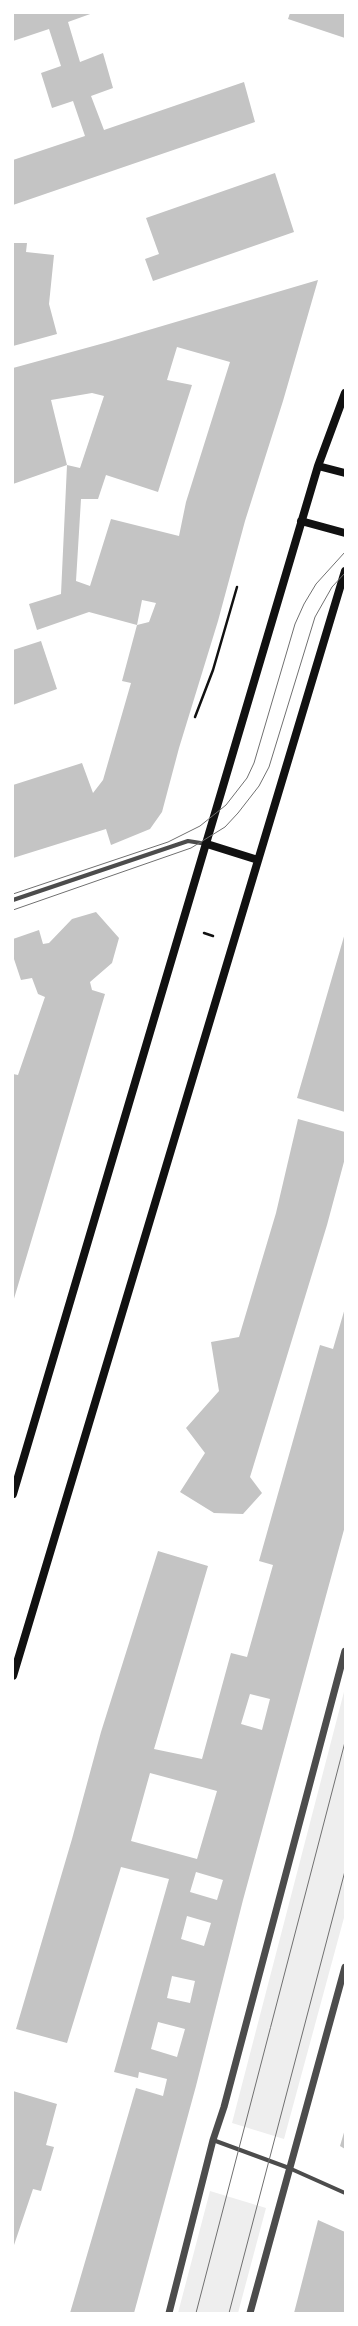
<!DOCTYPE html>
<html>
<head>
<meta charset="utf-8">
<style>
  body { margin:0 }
  #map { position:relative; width:358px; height:2326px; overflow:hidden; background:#fff; font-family:Helvetica,sans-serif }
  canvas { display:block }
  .frame { position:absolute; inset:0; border:14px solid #fff; pointer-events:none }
</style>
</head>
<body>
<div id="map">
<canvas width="358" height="2326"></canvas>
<div class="frame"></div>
</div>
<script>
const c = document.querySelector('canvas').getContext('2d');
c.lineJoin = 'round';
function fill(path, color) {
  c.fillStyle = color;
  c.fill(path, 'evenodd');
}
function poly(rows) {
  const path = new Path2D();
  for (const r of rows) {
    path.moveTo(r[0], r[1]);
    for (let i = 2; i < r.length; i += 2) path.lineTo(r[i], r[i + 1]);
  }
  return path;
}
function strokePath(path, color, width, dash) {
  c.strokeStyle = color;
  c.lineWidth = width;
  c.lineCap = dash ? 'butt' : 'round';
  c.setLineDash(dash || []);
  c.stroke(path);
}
const green = poly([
  [345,1688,345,1914,284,2139,232,2123],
  [210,2191,266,2208,238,2313,178,2313]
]);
const building = poly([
  [13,13,93,13,68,22,80,62,103,53,113,88,91,96,104,130,244,82,255,122,13,205,13,160,85,136,73,101,52,108,41,73,61,66,49,29,13,41],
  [290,13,345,13,345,38,288,19],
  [275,173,294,232,153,281,145,259,159,254,146,218],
  [13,243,27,243,26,252,54,255,49,304,57,334,13,346],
  [318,280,283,401,245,521,218,621,179,748,162,812,150,829,111,845,106,829,13,858,13,785,82,763,93,793,103,780,131,683,122,681,137,625,89,612,37,630,29,604,61,594,67,465,13,484,13,368,108,342],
  [177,347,230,362,186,502,179,536,111,519,90,586,76,581,81,499,98,499,106,475,158,492,192,385,167,380],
  [92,393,104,396,80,468,67,465,51,400],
  [142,600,156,603,149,622,137,625],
  [41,641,57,689,13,705,13,650],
  [96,912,119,938,112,963,90,982,92,990,105,994,13,1302,13,1074,18,1075,45,997,38,994,32,978,21,980,13,956,13,939,39,930,43,944,49,943,72,919],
  [345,933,345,1112,297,1098],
  [298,1119,345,1132,345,1158,327,1225,250,1477,262,1493,243,1514,214,1513,180,1492,205,1453,186,1428,219,1391,211,1342,239,1337,276,1213],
  [345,1308,345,1526,243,1900,196,2086,134,2313,70,2313,136,2088,163,2096,167,2079,139,2072,138,2078,114,2072,169,1879,121,1867,67,2043,16,2029,72,1839,101,1732,158,1551,208,1566,154,1749,202,1759,231,1653,247,1657,273,1565,259,1561,320,1345,333,1349],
  [250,1694,270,1699,262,1730,241,1724],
  [150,1773,217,1791,197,1859,131,1841],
  [196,1872,223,1880,217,1900,190,1892],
  [187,1916,211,1923,204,1946,181,1939],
  [172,1976,195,1981,190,2003,167,1998],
  [158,2022,185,2029,177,2057,151,2049],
  [13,2091,57,2104,46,2145,54,2147,41,2191,33,2189,13,2248],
  [345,2129,345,2149,340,2146],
  [318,2220,345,2232,345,2313,294,2313]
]);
const path = poly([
  [195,717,213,670,237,587],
  [204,933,213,936]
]);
const minor = poly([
  [13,900,188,841,207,844],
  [213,2140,289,2168,345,2193]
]);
const tertiary = poly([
  [169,2313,213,2140,224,2107,345,1651],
  [250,2313,345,1967]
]);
const secondary = poly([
  [318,466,345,473],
  [301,521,345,533],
  [207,844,258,860],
  [13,1494,318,466,345,393],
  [13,1676,345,571]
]);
const tram = poly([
  [13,894,168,842,200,826,226,805,247,778,254,763,295,624,304,604,316,584,345,552],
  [13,910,191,848,225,827,238,813,259,786,269,767,315,617,332,587,345,573],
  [196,2313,345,1742],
  [229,2313,345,1871]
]);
fill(green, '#eee');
fill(building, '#c4c4c4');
strokePath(path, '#111', 2.5);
strokePath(minor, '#4c4c4c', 4);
strokePath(tertiary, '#4c4c4c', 7);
strokePath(secondary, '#111', 8);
strokePath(tram, '#707070', 1);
</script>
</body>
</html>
